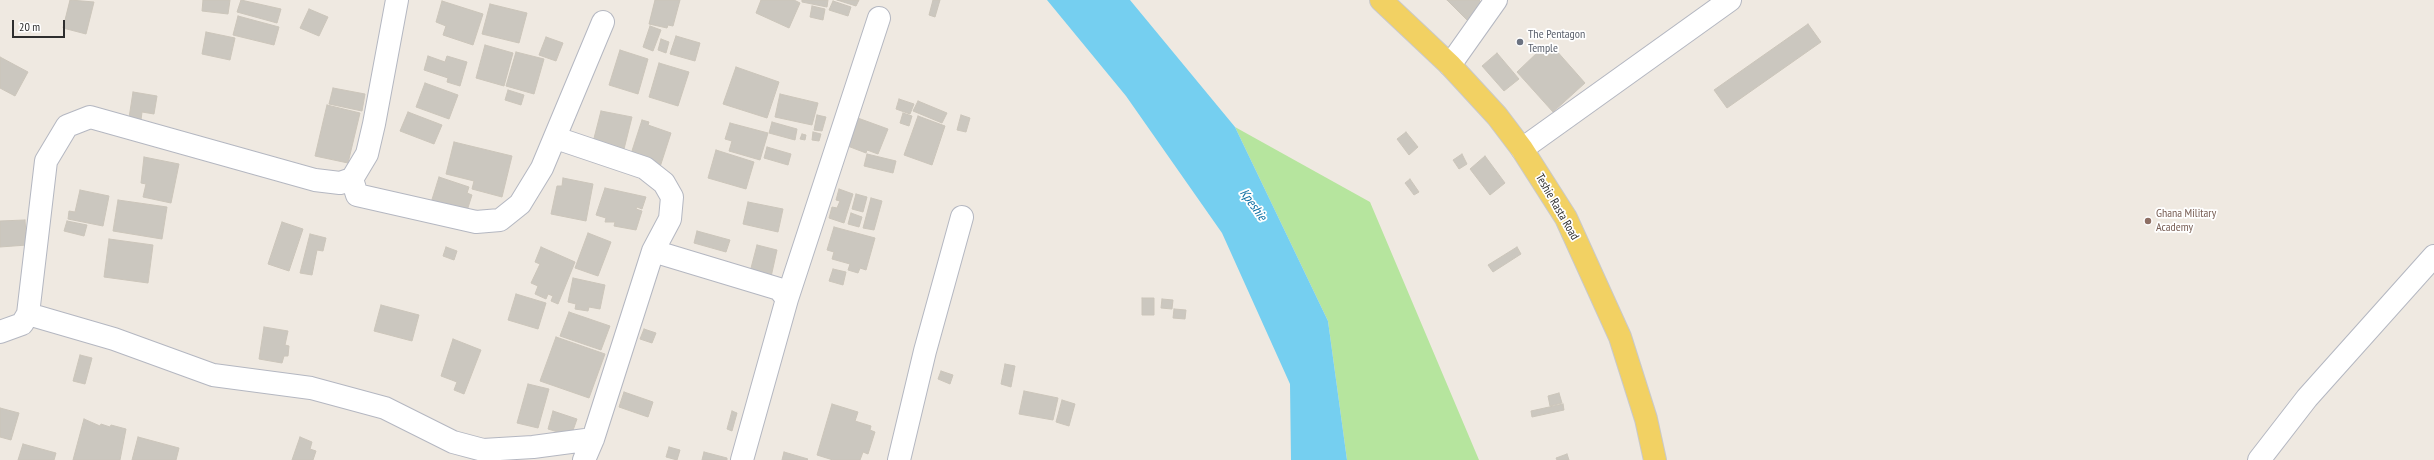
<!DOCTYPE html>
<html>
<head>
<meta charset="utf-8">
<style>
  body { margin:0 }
  #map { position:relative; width:2434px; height:460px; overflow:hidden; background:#efe9e1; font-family:"PT Sans Narrow",sans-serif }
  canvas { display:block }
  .scale { position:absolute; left:12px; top:20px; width:53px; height:18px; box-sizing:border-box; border:2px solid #2e2e2e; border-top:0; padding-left:5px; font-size:12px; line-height:14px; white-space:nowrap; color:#2e2e2e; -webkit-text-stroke:3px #fff; paint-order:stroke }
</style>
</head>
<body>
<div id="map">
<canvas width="2434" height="460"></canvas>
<div class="scale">20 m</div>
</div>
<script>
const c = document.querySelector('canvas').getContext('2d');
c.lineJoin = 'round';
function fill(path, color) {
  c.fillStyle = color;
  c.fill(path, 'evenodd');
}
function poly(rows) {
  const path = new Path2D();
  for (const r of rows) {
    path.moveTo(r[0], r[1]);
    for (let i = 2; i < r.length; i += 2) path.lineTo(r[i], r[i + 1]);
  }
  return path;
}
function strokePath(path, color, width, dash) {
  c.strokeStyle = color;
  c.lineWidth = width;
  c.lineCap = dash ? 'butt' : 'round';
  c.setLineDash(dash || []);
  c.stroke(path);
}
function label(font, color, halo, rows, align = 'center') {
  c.font = font + ' "PT Sans Narrow",sans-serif';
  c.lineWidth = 3.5;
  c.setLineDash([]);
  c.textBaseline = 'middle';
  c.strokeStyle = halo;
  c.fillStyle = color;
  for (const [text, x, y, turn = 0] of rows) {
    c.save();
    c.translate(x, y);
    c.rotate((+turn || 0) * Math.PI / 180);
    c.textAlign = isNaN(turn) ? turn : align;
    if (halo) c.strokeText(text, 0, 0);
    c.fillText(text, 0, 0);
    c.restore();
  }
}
const green = poly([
  [1235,127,1370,202,1479,460,1347,460,1328,321]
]);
const water = poly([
  [1047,0,1130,0,1235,127,1328,321,1347,460,1291,460,1290,384,1222,233,1126,96]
]);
const building = poly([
  [70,0,94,2,86,34,63,28,70,0],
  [203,0,230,0,228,14,202,11,203,0],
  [241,0,281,9,277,23,237,12,241,0],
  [655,0,680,0,673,26,668,25,667,28,649,24,655,0],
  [761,0,794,0,800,3,789,28,756,13,761,0],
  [802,0,828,0,827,7,802,2,802,0],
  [837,0,859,0,856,6,837,0],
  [933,0,940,0,935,17,929,15,933,0],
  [1447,0,1479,0,1483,4,1467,20,1447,0],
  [442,1,483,14,473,45,443,35,446,26,436,22,442,1],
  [833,1,851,7,848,16,829,10,833,1],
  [490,4,527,13,519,43,482,34,490,4],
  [812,6,825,9,823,20,810,17,812,6],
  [309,9,328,17,319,36,300,28,309,9],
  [238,16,279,27,274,45,233,35,238,16],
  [1808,24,1821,42,1727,108,1714,90,1808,24],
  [650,26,661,30,653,51,643,47,650,26],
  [206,32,235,38,230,60,202,54,206,32],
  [676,36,700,43,695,61,670,54,676,36],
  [546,37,563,43,556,61,539,55,546,37],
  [661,39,669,42,666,53,658,50,661,39],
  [485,45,513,53,504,86,476,78,485,45],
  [1555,49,1585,83,1553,112,1517,72,1540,50,1546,57,1555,49],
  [620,50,648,59,638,94,609,85,620,50],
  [516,52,544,59,534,94,506,86,516,52],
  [1497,53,1519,79,1504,91,1482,66,1497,53],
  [428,56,445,62,447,56,467,62,460,86,447,82,448,78,424,70,428,56],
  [0,57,28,72,15,96,0,88,0,57],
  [659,63,689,72,678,106,649,97,659,63],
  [736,67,779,82,767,118,723,104,736,67],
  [425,83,458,95,449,119,416,107,425,83],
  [333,88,365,94,362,111,329,104,333,88],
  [508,90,524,95,521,105,505,100,508,90],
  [133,92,157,96,154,114,142,112,141,120,129,118,133,92],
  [780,94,818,103,812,125,775,117,780,94],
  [899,99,914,104,910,114,896,109,899,99],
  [918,101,947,113,942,123,913,111,918,101],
  [327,105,360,113,348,163,315,156,327,105],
  [601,111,632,117,623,153,592,146,601,111],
  [408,112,442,125,434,144,400,131,408,112],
  [903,113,912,116,909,126,900,123,903,113],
  [817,115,826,117,822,131,814,130,817,115],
  [961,115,970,118,966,132,957,130,961,115],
  [918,116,945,126,932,165,904,155,918,116],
  [855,117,888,129,878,154,867,150,866,153,845,145,855,117],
  [642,120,649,122,648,125,671,133,660,167,630,157,642,120],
  [772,122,797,129,795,140,769,133,772,122],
  [730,123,768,133,760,160,729,151,732,141,725,139,730,123],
  [813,132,821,134,819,141,812,140,813,132],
  [1406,132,1418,147,1409,155,1397,139,1406,132],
  [802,134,806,135,805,140,800,139,802,134],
  [454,142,512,156,502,197,472,189,474,181,446,174,454,142],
  [767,147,791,154,788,165,764,158,767,147],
  [716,150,754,162,746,189,708,178,716,150],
  [867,154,896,161,893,173,864,166,867,154],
  [1462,154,1467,164,1459,169,1453,160,1462,154],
  [1485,156,1505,183,1490,195,1470,169,1485,156],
  [144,157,179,164,171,203,143,197,146,184,141,183,144,157],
  [439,177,469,187,467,193,472,195,465,217,430,206,439,177],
  [563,178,593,184,586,221,551,214,557,186,562,186,563,178],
  [1410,179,1419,192,1414,195,1405,183,1410,179],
  [605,188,646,197,642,209,637,207,636,209,642,211,636,230,614,226,615,222,605,222,606,218,596,215,605,188],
  [839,189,853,194,844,223,829,218,832,207,837,208,840,201,836,200,839,189],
  [80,190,109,196,103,226,68,219,69,211,75,212,80,190],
  [856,194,867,197,863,212,852,209,856,194],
  [871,198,882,201,874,230,863,228,871,198],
  [118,200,167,207,162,239,113,231,118,200],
  [748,202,783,209,778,232,743,224,748,202],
  [851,213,862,217,859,227,848,224,851,213],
  [25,220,27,245,0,247,0,221,25,220],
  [67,221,87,225,84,236,64,231,67,221],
  [282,222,303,229,289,271,268,264,282,222],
  [834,227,875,238,866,270,860,268,858,273,848,270,850,264,832,259,834,252,827,250,834,227],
  [697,231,730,240,726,252,694,243,697,231],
  [588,233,611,242,598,276,575,268,588,233],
  [310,234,326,238,323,251,317,250,312,275,300,273,310,234],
  [109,239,153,245,148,283,104,277,109,239],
  [757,245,777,250,771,277,750,272,757,245],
  [446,247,457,251,454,260,443,256,446,247],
  [541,247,575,262,558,304,551,301,553,296,548,294,546,299,535,294,538,286,531,283,540,264,535,262,541,247],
  [1517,247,1521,254,1493,272,1488,265,1517,247],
  [833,269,846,272,843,285,829,281,833,269],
  [573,278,605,285,600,309,589,307,588,311,575,309,576,304,568,302,573,278],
  [516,294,546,303,538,329,508,320,516,294],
  [1142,298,1154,298,1154,315,1142,315,1142,298],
  [1162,299,1173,300,1172,309,1161,308,1162,299],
  [381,305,419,315,412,341,374,331,381,305],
  [1174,309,1186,310,1185,319,1173,318,1174,309],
  [569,312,610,326,601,350,560,336,569,312],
  [264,327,288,331,285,345,289,346,288,356,284,356,282,363,259,359,264,327],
  [644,329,656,333,652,343,640,339,644,329],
  [556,337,605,354,589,398,540,381,556,337],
  [453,339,481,350,464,394,454,390,457,382,441,376,453,339],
  [80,355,92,358,85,384,73,381,80,355],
  [1005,364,1015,366,1011,387,1001,384,1005,364],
  [941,371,953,375,950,384,938,379,941,371],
  [528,384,549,389,538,428,517,423,528,384],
  [1024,391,1058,398,1053,420,1019,414,1024,391],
  [624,392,653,402,648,417,619,407,624,392],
  [1559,393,1562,403,1550,406,1548,396,1559,393],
  [1062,400,1075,404,1069,426,1056,422,1062,400],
  [832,404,858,412,855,421,871,426,870,430,875,432,868,454,863,452,860,460,833,460,817,455,832,404],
  [1563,404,1564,410,1532,417,1531,411,1563,404],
  [0,408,19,413,11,440,0,437,0,408],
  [553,411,577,419,571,436,548,429,553,411],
  [732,411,737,413,732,431,727,429,732,411],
  [84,419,100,426,101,424,110,427,111,425,126,429,120,460,73,460,84,419],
  [138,437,179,448,176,460,132,460,138,437],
  [300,437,312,442,310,449,316,451,313,460,292,460,300,437],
  [23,444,56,453,54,460,18,460,23,444],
  [669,447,680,450,677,460,666,457,669,447],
  [704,452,727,458,727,460,702,460,704,452],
  [784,452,808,459,807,460,782,460,784,452],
  [1567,454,1569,460,1557,460,1556,458,1567,454]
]);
const minor = poly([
  [1450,65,1496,0],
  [556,138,645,168,664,183,672,197,670,219,653,251,593,439,584,460],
  [1522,149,1730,0],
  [352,179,357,195,476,222,500,220,520,204,542,168,603,22],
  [653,251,779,289,787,299,742,460],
  [787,299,879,18],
  [28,314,114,339,213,375,311,388,385,408,453,442,483,450,533,447,593,439],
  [0,332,22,324,28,314,46,161,67,126,90,117,315,180,340,183,352,179,367,154,374,124,397,0],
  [899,460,925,351,962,217],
  [2259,460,2307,398,2434,256]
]);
const major = poly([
  [1381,0,1450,65,1497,116,1522,149,1566,218,1620,337,1646,419,1655,460]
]);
const markers = [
  [1520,42,4,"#6b7280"],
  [2148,221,4,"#8d6e63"]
];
const worshipNames = [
  ["The Pentagon",1528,35],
  ["Temple",1528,49]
];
const streetNames = [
  ["Teshie Rasta Road",1557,207,60]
];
const educationNames = [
  ["Ghana Military",2156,214],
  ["Academy",2156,228]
];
const waterNames = [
  ["Kpeshie",1253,205,54]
];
fill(green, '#b6e59e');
fill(water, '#75cff0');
fill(building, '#cbc7bf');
strokePath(building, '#cbc5ba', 1);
strokePath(minor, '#b4b7c1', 24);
strokePath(major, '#c9c9c9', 24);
strokePath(minor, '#fff', 22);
strokePath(major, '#f2d163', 22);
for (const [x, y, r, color] of markers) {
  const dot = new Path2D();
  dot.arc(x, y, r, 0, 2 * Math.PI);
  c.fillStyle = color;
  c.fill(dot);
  strokePath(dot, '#fff', 1.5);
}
label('12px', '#5b616d', '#fff', worshipNames, 'left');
label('12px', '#2e2e2e', '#fff', streetNames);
label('12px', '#785e54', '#fff', educationNames, 'left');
label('italic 13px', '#0d6fa3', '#fff', waterNames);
</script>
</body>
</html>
